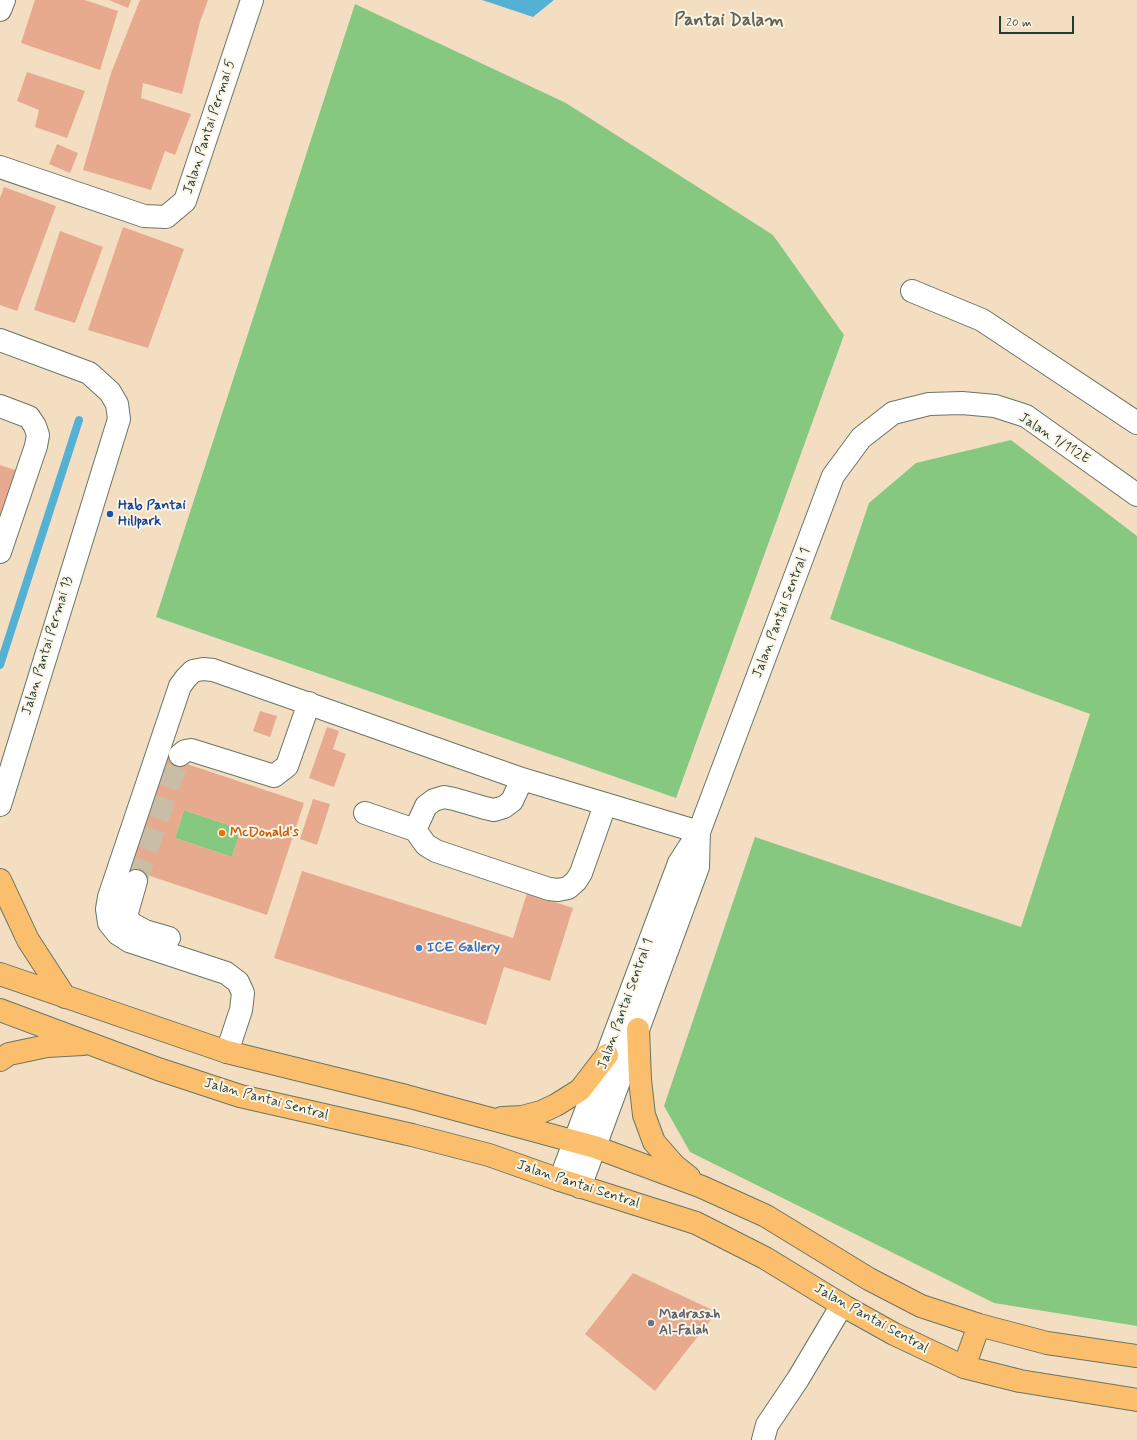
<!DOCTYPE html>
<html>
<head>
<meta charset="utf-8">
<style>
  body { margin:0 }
  #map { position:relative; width:1137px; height:1440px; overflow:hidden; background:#f3dec1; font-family:Mynerve,sans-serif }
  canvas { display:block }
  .scale { position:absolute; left:999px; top:16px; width:75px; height:18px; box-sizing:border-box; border:2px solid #1f3d34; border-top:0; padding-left:5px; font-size:12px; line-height:14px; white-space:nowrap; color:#1f3d34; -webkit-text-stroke:3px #fcf5e5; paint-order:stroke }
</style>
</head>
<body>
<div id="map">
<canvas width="1137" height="1440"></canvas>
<div class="scale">20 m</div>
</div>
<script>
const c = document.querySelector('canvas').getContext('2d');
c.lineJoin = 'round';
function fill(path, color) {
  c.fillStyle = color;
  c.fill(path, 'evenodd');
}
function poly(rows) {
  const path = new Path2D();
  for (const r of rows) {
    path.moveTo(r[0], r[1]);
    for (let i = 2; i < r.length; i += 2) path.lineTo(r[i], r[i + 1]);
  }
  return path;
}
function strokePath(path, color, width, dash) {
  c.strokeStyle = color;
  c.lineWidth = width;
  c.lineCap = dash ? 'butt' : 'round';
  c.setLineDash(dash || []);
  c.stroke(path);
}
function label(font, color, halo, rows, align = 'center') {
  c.font = font + ' Mynerve,sans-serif';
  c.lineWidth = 4;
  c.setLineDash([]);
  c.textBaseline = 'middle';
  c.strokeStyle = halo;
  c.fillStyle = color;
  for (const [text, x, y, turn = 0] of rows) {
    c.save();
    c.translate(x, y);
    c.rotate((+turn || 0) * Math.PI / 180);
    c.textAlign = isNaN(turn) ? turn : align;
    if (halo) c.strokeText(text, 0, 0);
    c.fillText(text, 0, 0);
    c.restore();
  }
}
const green = poly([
  [355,4,566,103,773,235,844,335,676,798,156,617],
  [1011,440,1137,536,1137,1326,994,1303,690,1152,664,1106,755,837,1021,927,1090,714,830,619,869,503,916,463],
  [184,810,241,829,232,857,175,838]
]);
const water = poly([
  [482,0,554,0,533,17]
]);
const stream = poly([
  [0,665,79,420]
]);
const building = poly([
  [35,0,85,0,118,11,100,70,21,43],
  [109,0,131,0,128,8],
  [140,0,208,0,200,22,182,94,143,83,141,98,191,114,175,155,165,151,151,190,83,170,111,73],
  [27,72,85,91,67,138,35,127,39,110,17,101],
  [57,144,78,153,70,173,49,164],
  [4,187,56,206,17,311,0,305,0,198],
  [123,227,184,249,148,348,88,330],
  [60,231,103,247,75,323,34,310],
  [0,465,18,471,0,522],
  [260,711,277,716,270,737,253,731],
  [327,727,339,731,333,749,346,754,334,787,309,778],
  [166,757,304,803,267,915,129,869],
  [184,810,241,829,232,857,175,838],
  [313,799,330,804,317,845,300,839],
  [302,871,513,938,527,893,573,908,550,981,504,967,486,1025,274,958],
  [633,1273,717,1312,655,1391,585,1334]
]);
const minorTunnel = poly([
  [136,881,180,755]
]);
const minor = poly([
  [0,10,4,0],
  [0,167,144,216,166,217,185,201,252,0],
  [912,291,982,320,1137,423],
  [0,340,89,373,110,392,117,404,119,419,0,805],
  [0,406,29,417,35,426,38,435,36,446,0,552],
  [180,755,185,751,191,750,274,776,287,766,309,703],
  [365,813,415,830,426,845,436,851,549,889,558,890,568,888,576,881,581,873,605,805],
  [415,830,426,806,434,800,444,797,454,799,485,808,494,810,504,807,512,801,522,779],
  [136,881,126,916,132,924,145,931,169,938],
  [227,1052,241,1010,243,993,238,982,226,973,129,941,118,934,109,923,107,909,109,897,180,686,186,678,193,671,203,669,213,670,522,779,699,832],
  [560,1180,679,863,699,832,833,476,861,438,893,413,929,404,962,403,995,406,1026,416,1137,495],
  [580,1187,698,867,699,832],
  [763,1440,767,1425,798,1379,842,1305]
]);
const major = poly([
  [0,880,28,940,65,997],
  [0,974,227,1052,406,1096,595,1147,702,1187,766,1216,869,1279,921,1306,979,1325,1047,1343,1137,1356],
  [0,1010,158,1069,240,1096,412,1135,489,1155,560,1180,696,1223,765,1258,842,1305,894,1334,964,1367,1020,1381,1137,1400],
  [638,1029,640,1080,644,1115,654,1142,674,1165,689,1177],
  [0,1060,9,1054,47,1046,83,1044],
  [502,1118,522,1117,541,1112,556,1105,580,1090,607,1055],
  [964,1367,979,1325]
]);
const markers = [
  [110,514,4,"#1a4fb4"],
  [222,833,4,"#e8710a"],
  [419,948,4,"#3f7fe0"],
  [651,1323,4,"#6b7280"]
];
const streetNames = [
  ["Jalan Pantai Permai 5",210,127,-72],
  ["Jalan 1/112E",1054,439,33],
  ["Jalan Pantai Sentral 1",782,613,-69],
  ["Jalan Pantai Permai 13",48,646,-73],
  ["Jalan Pantai Sentral 1",626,1004,-70],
  ["Jalan Pantai Sentral",266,1100,15],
  ["Jalan Pantai Sentral",578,1185,18],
  ["Jalan Pantai Sentral",871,1319,29]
];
const transitNames = [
  ["Hab Pantai",118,506],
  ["Hillpark",118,522]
];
const foodNames = [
  ["McDonald's",230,833]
];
const shopNames = [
  ["ICE Gallery",427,948]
];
const worshipNames = [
  ["Madrasah",659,1315],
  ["Al-Falah",659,1331]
];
const districtNames = [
  ["Pantai Dalam",729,21]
];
fill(green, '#86c880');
fill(water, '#55b1d3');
strokePath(stream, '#55b1d3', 8);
fill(building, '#e7aa8f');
strokePath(minorTunnel, '#c9bea5', 22, [22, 11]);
strokePath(minor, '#697565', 24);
strokePath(major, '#697565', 24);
strokePath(minor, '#fff', 22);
strokePath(major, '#fabe6d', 22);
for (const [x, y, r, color] of markers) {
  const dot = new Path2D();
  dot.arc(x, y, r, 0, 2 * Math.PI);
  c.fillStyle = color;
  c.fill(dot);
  strokePath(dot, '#fcf5e5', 1.5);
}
label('14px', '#1f3d34', '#fcf5e5', streetNames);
label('bold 14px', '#164399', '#fcf5e5', transitNames, 'left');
label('bold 14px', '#c56008', '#fcf5e5', foodNames, 'left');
label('bold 14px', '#366cbe', '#fcf5e5', shopNames, 'left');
label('bold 14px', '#5b616d', '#fcf5e5', worshipNames, 'left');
label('bold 18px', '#656354', '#fcf5e5', districtNames);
</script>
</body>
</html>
